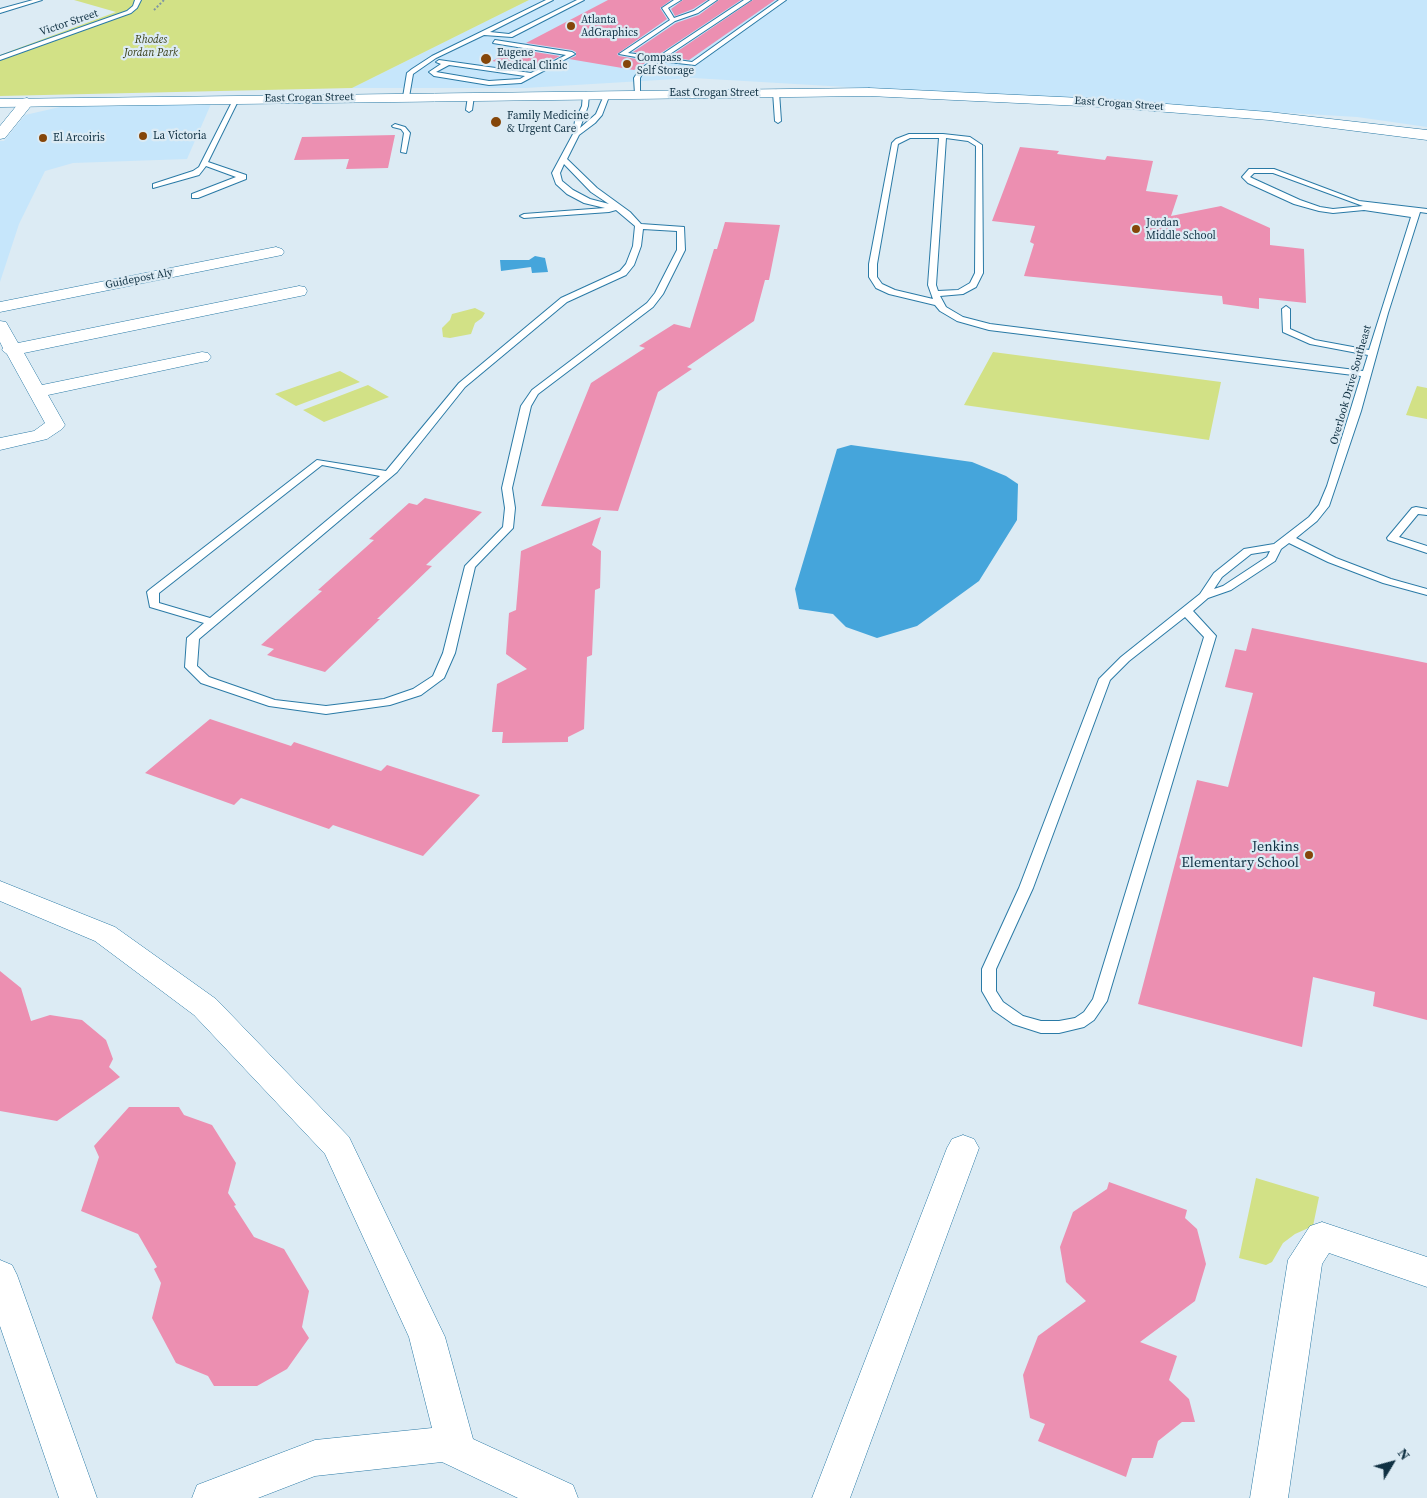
<!DOCTYPE html>
<html>
<head>
<meta charset="utf-8">
<style>
  body { margin:0 }
  #map { position:relative; width:1427px; height:1498px; overflow:hidden; background:#dcebf4; font-family:"Source Serif 4",serif }
  canvas { display:block }
  .north { position:absolute; left:1367px; top:1438px; width:50px; height:50px; -webkit-text-stroke:4px #dcebf4; paint-order:stroke; rotate:53deg; font-size:14px; font-weight:700; line-height:20px; text-align:center; color:#103143 }
  .north::after { content:''; display:block; margin:auto; width:18px; height:22px; background:#103143; clip-path:polygon(50% 0,100% 100%,50% 72%,0 100%) }
</style>
</head>
<body>
<div id="map">
<canvas width="1427" height="1498"></canvas>
<div class="north">N</div>
</div>
<script>
const c = document.querySelector('canvas').getContext('2d');
c.lineJoin = 'round';
function fill(path, color) {
  c.fillStyle = color;
  c.fill(path, 'evenodd');
}
function poly(rows) {
  const path = new Path2D();
  for (const r of rows) {
    path.moveTo(r[0], r[1]);
    for (let i = 2; i < r.length; i += 2) path.lineTo(r[i], r[i + 1]);
  }
  return path;
}
function strokePath(path, color, width, dash) {
  c.strokeStyle = color;
  c.lineWidth = width;
  c.lineCap = dash ? 'butt' : 'round';
  c.setLineDash(dash || []);
  c.stroke(path);
}
function label(font, color, halo, rows, align = 'center') {
  c.font = font + ' "Source Serif 4",serif';
  c.lineWidth = 4.5;
  c.setLineDash([]);
  c.textBaseline = 'middle';
  c.strokeStyle = halo;
  c.fillStyle = color;
  for (const [text, x, y, turn = 0] of rows) {
    c.save();
    c.translate(x, y);
    c.rotate((+turn || 0) * Math.PI / 180);
    c.textAlign = isNaN(turn) ? turn : align;
    if (halo) c.strokeText(text, 0, 0);
    c.fillText(text, 0, 0);
    c.restore();
  }
}
const built = poly([
  [529,0,1427,0,1427,127,1357,117,693,78,525,88,352,88],
  [211,104,187,159,73,163,45,171,19,224,0,282,0,141,4,141,25,115,60,107]
]);
const green = poly([
  [74,0,529,0,352,88,0,96,0,55,116,12],
  [475,308,485,313,482,318,475,323,471,334,450,338,443,337,442,328,450,320,452,314],
  [993,352,1221,382,1209,440,964,405],
  [340,371,360,382,296,406,275,394],
  [368,385,389,397,324,422,303,410],
  [1417,386,1427,388,1427,419,1406,415],
  [1256,1178,1319,1197,1313,1226,1295,1234,1283,1243,1272,1262,1266,1265,1239,1258]
]);
const water = poly([
  [535,256,545,258,548,272,532,273,531,267,501,271,500,260,529,260],
  [851,445,972,462,1006,476,1018,484,1017,520,979,581,917,626,877,638,846,627,833,614,799,609,795,589,837,449]
]);
const building = poly([
  [608,0,671,0,660,8,667,19,617,54,619,56,648,61,634,70,569,59,576,56,576,52,572,50,526,43],
  [683,0,707,0,693,9,675,16,671,9],
  [719,0,741,0,658,55,633,52,676,23,699,15],
  [753,0,775,0,689,60,669,57],
  [516,49,560,56,536,68,492,61],
  [395,135,388,168,346,169,349,159,294,160,302,137],
  [1020,147,1059,151,1057,154,1105,160,1107,156,1153,161,1146,191,1178,195,1171,216,1221,206,1270,228,1270,245,1304,249,1306,303,1259,298,1259,309,1223,304,1222,296,1024,276,1034,244,1030,242,1035,226,992,221],
  [725,222,780,225,769,280,765,280,754,321,687,367,692,369,658,392,618,511,541,506,591,383,645,348,639,346,674,324,690,328,714,249,717,249],
  [425,498,482,512,426,565,432,566,377,619,380,619,325,672,267,655,274,649,261,645,322,591,318,590,374,540,369,539,409,503,417,505],
  [601,517,592,545,601,551,600,588,595,590,592,655,587,657,584,729,568,737,568,742,502,743,503,732,492,732,497,684,527,669,506,654,509,613,516,610,521,551],
  [1252,628,1427,663,1427,1020,1373,1006,1375,992,1313,977,1302,1047,1138,1004,1197,780,1228,787,1253,693,1225,687,1235,649,1246,651],
  [210,719,291,746,294,742,381,771,387,765,480,795,423,856,333,825,329,829,241,798,234,805,145,773],
  [0,971,21,988,31,1021,50,1015,82,1020,106,1040,113,1059,109,1067,120,1077,57,1121,0,1111],
  [129,1107,179,1107,184,1115,212,1125,236,1163,228,1193,236,1205,234,1206,254,1237,284,1249,309,1291,302,1327,309,1338,287,1369,257,1386,214,1386,208,1376,176,1363,152,1318,161,1283,154,1269,157,1267,138,1234,81,1211,99,1157,94,1146],
  [1109,1182,1187,1210,1185,1218,1197,1229,1206,1264,1195,1301,1140,1342,1177,1356,1169,1380,1189,1399,1195,1422,1182,1422,1158,1441,1153,1458,1132,1458,1126,1477,1038,1441,1045,1424,1030,1418,1023,1375,1038,1336,1086,1301,1066,1282,1060,1247,1073,1212,1107,1189]
]);
const path = poly([
  [154,10,164,0]
]);
const service = poly([
  [33,0,42,0,0,13,0,9,33,0],
  [135,0,141,0,137,8,131,13,0,60,0,56,127,11,133,6,135,0],
  [546,0,553,0,490,32,509,34,577,0,584,0,512,37,484,35,436,58,413,74,409,97,406,99,403,97,407,73,412,69,432,56,546,0],
  [674,0,681,0,668,8,674,18,694,11,710,0,717,0,698,13,675,21,628,53,658,57,744,0,751,0,664,58,692,62,779,0,786,0,695,65,660,61,643,72,640,78,640,93,635,94,634,78,639,70,653,60,619,54,670,20,662,8,674,0],
  [495,40,572,52,575,54,521,83,489,85,434,76,429,72,441,64,436,62,439,60,531,73,566,55,493,43,495,40],
  [449,65,525,76,520,79,489,81,436,72,449,65],
  [776,90,779,92,781,121,778,123,775,121,773,92,776,90],
  [586,92,589,94,588,106,580,128,596,114,605,93,610,94,602,115,595,123,579,135,567,159,597,188,630,212,641,224,684,227,685,250,663,294,653,307,538,394,531,406,512,488,515,508,513,528,475,567,455,653,444,678,421,695,390,705,326,714,269,706,201,683,185,667,187,638,204,623,150,607,147,592,149,590,317,460,386,471,459,383,561,298,620,271,626,264,633,246,635,226,616,210,609,212,524,218,520,216,524,214,605,208,584,203,567,194,556,184,552,173,573,134,575,121,582,106,583,94,586,92],
  [564,164,591,192,609,204,590,199,573,190,562,181,560,173,564,164],
  [643,229,677,231,677,250,655,293,647,303,532,390,521,406,502,488,505,508,503,527,465,566,443,653,433,676,413,689,384,699,326,706,275,700,209,677,197,666,199,639,397,472,465,387,567,302,626,275,634,265,641,246,643,229],
  [322,465,380,476,210,618,159,603,159,593,322,465],
  [471,94,474,96,472,110,469,112,466,110,468,96,471,94],
  [234,98,239,99,208,162,246,175,246,179,198,198,192,198,192,194,236,177,206,166,199,175,153,188,153,184,193,171,199,167,234,98],
  [395,124,405,127,410,133,406,153,401,152,404,133,401,129,393,127,392,126,395,124],
  [909,134,943,134,970,137,982,145,983,273,976,287,963,294,940,296,946,307,963,317,990,324,1363,371,1368,355,1310,344,1283,332,1282,309,1286,306,1290,309,1290,329,1315,340,1369,350,1411,217,1364,210,1333,213,1319,211,1294,204,1248,183,1242,177,1249,169,1274,169,1359,201,1427,209,1427,213,1420,212,1388,313,1361,411,1329,506,1317,521,1296,538,1336,558,1391,579,1427,589,1427,595,1383,583,1328,562,1289,543,1281,549,1275,561,1231,590,1208,598,1193,611,1216,636,1107,1001,1094,1020,1084,1027,1059,1033,1041,1033,1013,1024,993,1010,982,991,982,969,1019,888,1099,679,1121,657,1200,594,1214,573,1244,549,1274,544,1309,517,1319,505,1327,486,1361,376,989,330,957,321,940,311,935,305,889,294,876,288,869,277,869,264,892,143,896,139,909,134],
  [910,138,939,138,928,285,933,299,895,290,882,284,877,277,877,264,898,144,910,138],
  [946,138,968,141,976,146,975,273,970,283,958,290,938,291,936,285,946,138],
  [1254,173,1273,173,1363,206,1333,209,1320,207,1300,200,1254,179,1250,177,1254,173],
  [1270,551,1267,557,1223,586,1214,589,1222,577,1251,554,1270,551],
  [1185,617,1204,637,1093,999,1084,1012,1075,1018,1059,1021,1041,1021,1023,1016,1003,1002,996,991,996,969,1033,888,1110,680,1129,661,1185,617],
  [1416,507,1427,509,1427,515,1418,514,1399,537,1427,546,1427,553,1388,540,1387,538,1412,508,1416,507]
]);
const minor = poly([
  [27,98,34,102,5,138,0,139,0,126,22,99,27,98],
  [276,247,282,249,284,252,282,255,0,312,0,302,276,247],
  [299,286,305,287,307,291,305,295,24,353,42,385,202,352,208,353,211,357,208,361,202,362,48,395,65,425,62,429,47,439,0,450,0,438,34,431,45,423,7,354,2,350,3,348,0,342,0,321,6,322,18,343,299,286],
  [0,881,115,927,216,999,349,1137,445,1337,473,1439,573,1485,578,1498,518,1498,442,1462,315,1476,258,1498,192,1498,197,1485,315,1440,432,1428,409,1337,325,1154,194,1015,95,941,0,901,0,881],
  [963,1135,974,1139,979,1148,850,1498,812,1498,947,1148,952,1139,963,1135],
  [1322,1222,1427,1257,1427,1287,1329,1253,1322,1264,1288,1498,1250,1498,1288,1260,1310,1226,1322,1222],
  [0,1260,12,1265,17,1275,97,1498,59,1498,0,1326,0,1260]
]);
const primary = poly([
  [869,88,1103,99,1269,112,1427,130,1427,140,1269,120,1103,107,869,96,0,107,0,99,869,88]
]);
const markers = [
  [571,26,5,"#854609"],
  [486,59,6,"#854609"],
  [627,64,5,"#854609"],
  [496,122,6,"#854609"],
  [143,136,5,"#854609"],
  [43,138,5,"#854609"],
  [1136,229,5,"#854609"],
  [1309,855,5,"#854609"]
];
const farPoinames = [
  ["Atlanta",581,20],
  ["AdGraphics",581,33],
  ["Eugene",497,53],
  ["Medical Clinic",497,66],
  ["Compass",637,58],
  ["Self Storage",637,71],
  ["Family Medicine",507,116],
  ["& Urgent Care",507,129],
  ["La Victoria",153,136],
  ["El Arcoiris",53,138],
  ["Jordan",1146,223],
  ["Middle School",1146,236]
];
const farStreetnames = [
  ["Victor Street",69,23,-19],
  ["East Crogan Street",714,93],
  ["East Crogan Street",309,98,-1],
  ["East Crogan Street",1119,104,4],
  ["Guidepost Aly",139,279,-11],
  ["Overlook Drive Southeast",1351,385,-74]
];
const farParknames = [
  ["Rhodes",151,40],
  ["Jordan Park",151,53]
];
const poiNames = [
  ["Jenkins",1299,847],
  ["Elementary School",1299,863]
];
fill(built, '#c6e6fb');
fill(green, '#d2e186');
fill(water, '#45a5db');
fill(building, '#ec8fb1');
strokePath(service, '#2a7aa6', 2);
strokePath(minor, '#2a7aa6', 1);
strokePath(primary, '#2a7aa6', 1);
strokePath(path, '#7f96a3', 2, [2, 2]);
fill(service, '#fff');
fill(minor, '#fff');
fill(primary, '#fff');
for (const [x, y, r, color] of markers) {
  const dot = new Path2D();
  dot.arc(x, y, r, 0, 2 * Math.PI);
  c.fillStyle = color;
  c.fill(dot);
  strokePath(dot, '#dcebf4', 2);
}
label('11px', '#103143', '#dcebf4', farPoinames, 'left');
label('11px', '#103143', '#dcebf4', farStreetnames);
label('italic 11px', '#393f18', '#dcebf4', farParknames);
label('14px', '#103143', '#dcebf4', poiNames, 'right');
</script>
</body>
</html>
